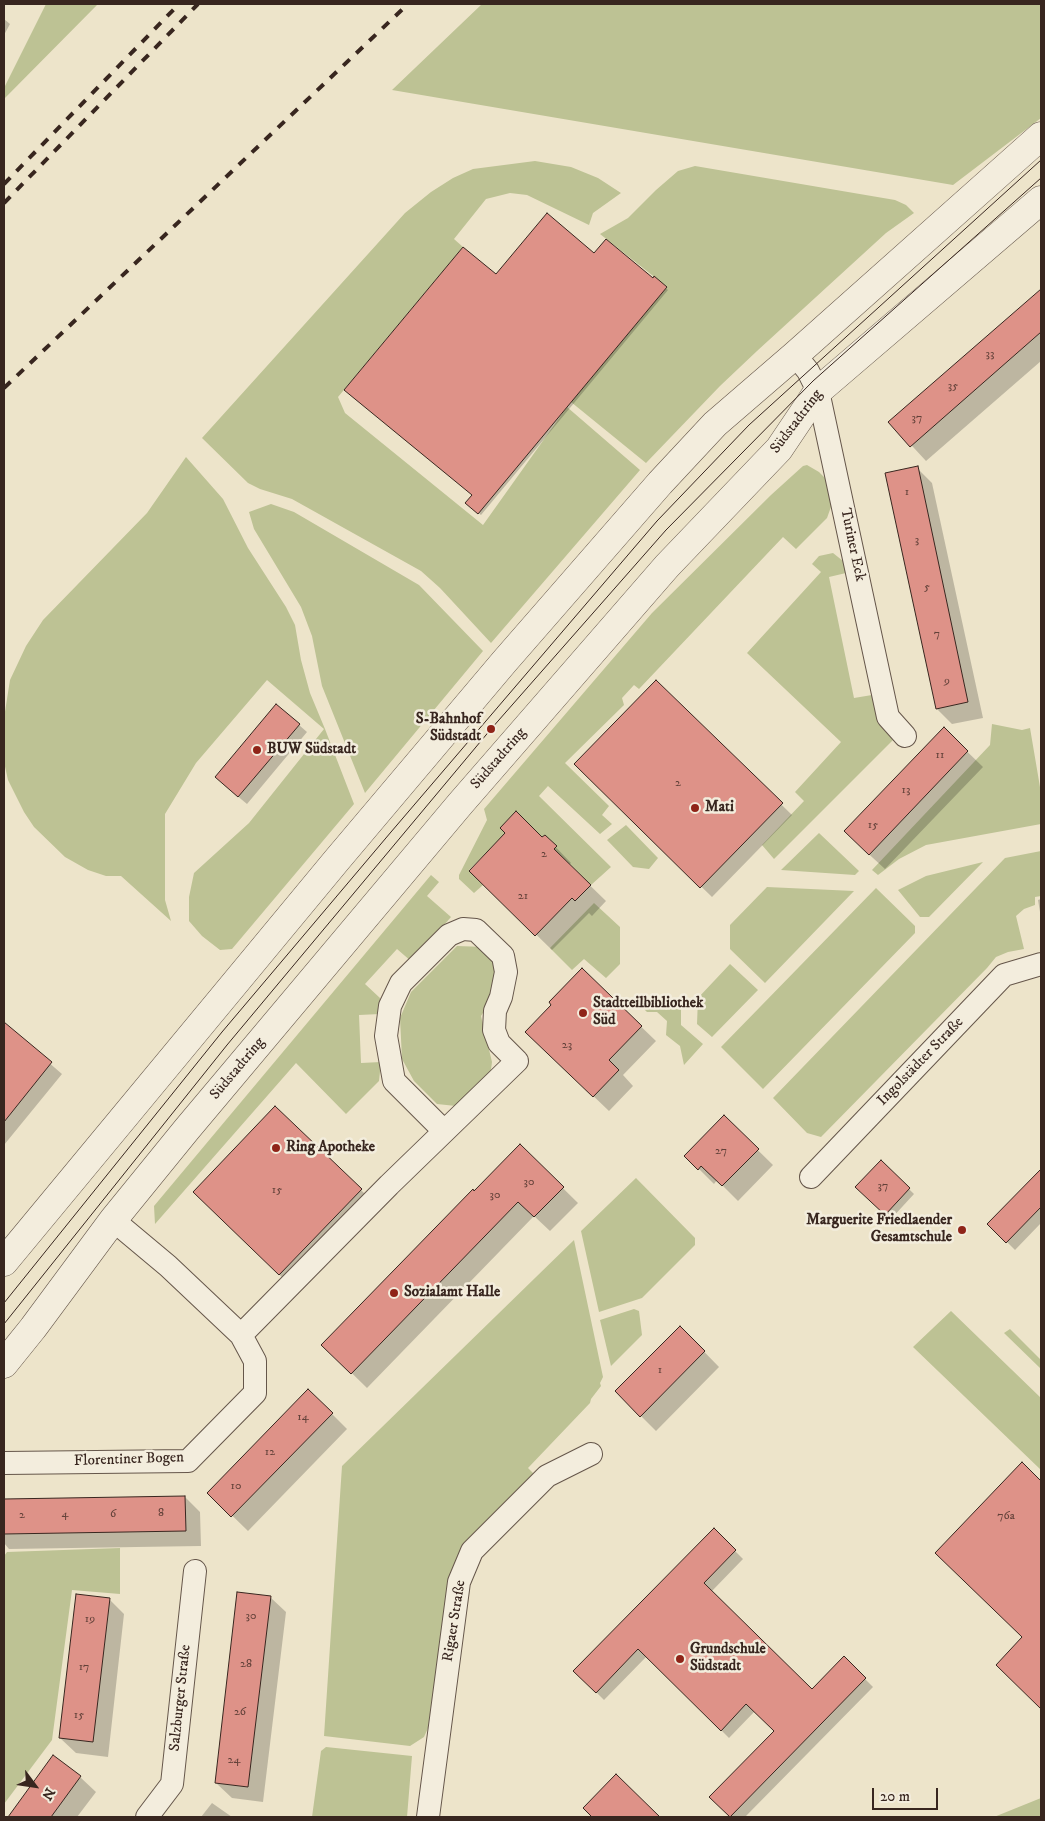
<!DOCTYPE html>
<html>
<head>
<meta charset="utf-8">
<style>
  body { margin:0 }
  #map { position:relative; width:1045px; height:1821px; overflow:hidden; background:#ede4ca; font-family:"IM FELL DW Pica",serif }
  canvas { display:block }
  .frame { position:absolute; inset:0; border:5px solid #38261f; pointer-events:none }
  .north { position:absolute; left:10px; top:1761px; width:50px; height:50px; -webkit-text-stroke:4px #f3eddd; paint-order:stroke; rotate:121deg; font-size:14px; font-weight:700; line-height:20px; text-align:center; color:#38261f }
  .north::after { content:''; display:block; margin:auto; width:18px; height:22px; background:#38261f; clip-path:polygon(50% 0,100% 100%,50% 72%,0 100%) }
  .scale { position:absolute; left:872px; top:1788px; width:66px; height:22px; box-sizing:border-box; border:2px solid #38261f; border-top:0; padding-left:6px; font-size:15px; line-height:18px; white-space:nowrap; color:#38261f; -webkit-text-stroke:4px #f3eddd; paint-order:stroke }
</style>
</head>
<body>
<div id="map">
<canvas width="1045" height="1821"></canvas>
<div class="frame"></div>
<div class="north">N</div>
<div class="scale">20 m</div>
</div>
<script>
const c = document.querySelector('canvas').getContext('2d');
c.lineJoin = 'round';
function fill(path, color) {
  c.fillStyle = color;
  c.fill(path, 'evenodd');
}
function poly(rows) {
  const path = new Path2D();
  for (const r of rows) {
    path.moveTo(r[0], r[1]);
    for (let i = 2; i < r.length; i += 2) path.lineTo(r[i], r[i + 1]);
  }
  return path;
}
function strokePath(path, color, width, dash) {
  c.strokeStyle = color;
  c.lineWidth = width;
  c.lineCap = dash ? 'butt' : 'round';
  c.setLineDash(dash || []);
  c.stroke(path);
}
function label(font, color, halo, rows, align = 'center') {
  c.font = font + ' "IM FELL DW Pica",serif';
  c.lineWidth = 5;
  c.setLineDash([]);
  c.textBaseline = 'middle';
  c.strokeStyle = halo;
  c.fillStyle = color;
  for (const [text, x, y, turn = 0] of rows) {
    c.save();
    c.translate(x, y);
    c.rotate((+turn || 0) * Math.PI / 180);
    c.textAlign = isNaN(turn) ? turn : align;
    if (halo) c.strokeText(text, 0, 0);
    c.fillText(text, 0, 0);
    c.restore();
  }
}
const green = poly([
  [46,4,98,4,4,99,4,88],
  [482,4,1041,4,1041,118,953,185,392,90],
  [535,161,571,167,598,178,621,193,593,213,589,225,527,195,510,193,486,199,454,239,463,247,338,397,345,413,483,525,567,407,640,470,491,643,440,588,421,571,292,499,260,489,248,483,202,438,405,213,431,192,453,178,473,169],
  [695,166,895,200,906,205,914,213,886,233,757,351,720,386,646,463,571,402,667,287,600,234,628,218,656,190,678,171],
  [186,457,223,499,248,548,286,607,295,625,301,660,310,693,325,729,354,804,232,949,220,950,202,936,189,921,189,897,194,873,249,823,324,729,267,680,196,763,165,814,165,900,171,921,121,876,106,876,88,870,65,857,34,827,24,812,8,780,4,762,4,718,10,680,26,646,43,620,147,513],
  [807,465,819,472,825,478,829,488,832,504,827,518,796,549,783,537,639,689,634,685,622,698,624,705,565,763,609,806,602,815,612,824,600,834,548,786,539,796,611,867,591,885,554,849,557,846,545,835,542,837,516,811,500,828,534,861,495,844,469,870,483,885,474,893,459,879,459,875,487,820,484,809,652,613,771,495,803,466],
  [271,504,294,512,419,585,483,651,365,793,322,686,312,636,301,607,254,529,249,512],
  [833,553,843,561,846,573,829,577,854,698,872,695,878,723,893,740,774,859,762,845,804,801,795,792,841,742,747,653,821,572,812,564,819,556],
  [992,724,1022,730,1030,728,1041,793,1041,824,926,845,899,859,878,875,872,870,990,745],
  [626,825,658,858,649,869,633,867,607,840],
  [819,833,859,871,855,875,781,870],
  [1041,851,1041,896,1035,897,1035,905,1024,909,1016,916,1024,949,1008,952,996,957,987,968,821,1137,807,1133,773,1098,1005,858],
  [983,862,929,917,920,917,898,890,926,876],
  [431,875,439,882,427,896,451,917,412,962,397,949,365,984,380,998,380,1014,359,1015,361,1063,381,1062,379,1081,346,1114,296,1063,155,1224,154,1206],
  [767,887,854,891,765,983,730,949,730,925],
  [876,888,915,926,915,933,763,1089,721,1047],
  [594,903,620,927,620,964,606,978,584,959,572,970,550,948],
  [457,946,485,947,500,965,497,991,481,1016,492,1062,490,1077,456,1106,437,1104,414,1081,402,1059,400,1018,411,992],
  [730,964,758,990,712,1037,697,1024,698,998],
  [672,998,681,1006,681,1025,703,1044,684,1065,680,1046,666,1035,667,1021,657,1012,647,1012,644,1009,653,999],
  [636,1178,695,1238,695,1245,642,1298,599,1312,581,1231],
  [574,1240,603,1377,600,1383,601,1386,591,1399,590,1403,528,1468,534,1474,448,1587,428,1728,424,1737,410,1746,324,1736,342,1466],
  [634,1309,639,1311,642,1335,611,1366,600,1320],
  [951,1311,1041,1398,1041,1470,913,1347],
  [1010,1329,1041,1360,1041,1369,1004,1333],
  [120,1548,120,1594,72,1590,52,1740,4,1804,4,1556,7,1552],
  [326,1747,412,1756,407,1817,312,1817,321,1751],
  [1041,1798,1041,1817,994,1817]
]);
const shadow = poly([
  [4,19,10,24,4,35],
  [496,276,653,280,654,278,668,290,481,515,466,503,473,495],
  [1041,290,1041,361,926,461,890,422],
  [917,468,932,483,983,718,952,724,937,709,887,474],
  [656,682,792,815,712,897,575,764],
  [299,725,307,732,247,804,224,785],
  [944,729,983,767,885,869,861,847],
  [507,833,542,839,545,836,571,863,569,865,606,901,592,916,589,913,552,950,471,871],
  [1041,899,1041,918,1038,900],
  [582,970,656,1041,623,1075,633,1086,609,1111,541,1046,553,1005],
  [4,1024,62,1074,4,1145],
  [724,1117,773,1165,738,1201,717,1180,714,1184,686,1156],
  [520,1146,578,1203,550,1231,534,1216,367,1388,323,1345],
  [881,1162,914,1194,891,1219,857,1187],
  [1041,1170,1041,1223,1015,1250,989,1224],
  [361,1190,371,1200,290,1285,194,1192],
  [680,1327,719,1367,656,1431,616,1391],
  [308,1390,347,1429,248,1531,208,1492],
  [1022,1464,1041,1483,1041,1707,997,1665,1024,1637],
  [185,1497,200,1512,201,1546,9,1549,4,1543,4,1500],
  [714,1530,743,1559,711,1592,812,1691,844,1658,873,1687,745,1817,732,1817,711,1797,775,1731,755,1711,729,1738,647,1656,604,1700,575,1671],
  [270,1597,286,1612,263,1802,232,1798,216,1783],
  [109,1599,124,1614,108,1757,76,1753,60,1738],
  [54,1757,80,1777,96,1792,77,1817,10,1817],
  [616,1776,658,1817,593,1817,584,1808],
  [212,1803,232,1817,201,1817]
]);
const building = poly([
  [547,213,594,253,606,239,653,278,654,276,667,287,478,514,465,503,472,495,344,390,463,247,496,274,547,213],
  [1041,289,1041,332,910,447,888,422,1041,289],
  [918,466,968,702,936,709,885,473,918,466],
  [656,680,783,803,700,888,574,764,656,680],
  [276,704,300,724,238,797,215,777,276,704],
  [944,727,968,751,869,855,844,831,944,727],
  [516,811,542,837,545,835,557,846,554,849,591,885,575,901,572,898,535,936,469,871,505,833,500,828,516,811],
  [582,968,642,1026,609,1060,619,1070,593,1097,525,1032,551,1005,549,1002,582,968],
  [4,1022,52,1062,4,1122,4,1022],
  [275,1106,362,1189,279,1275,193,1192,275,1106],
  [724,1115,759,1149,722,1186,701,1166,698,1170,684,1156,724,1115],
  [520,1144,564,1187,534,1217,518,1202,351,1374,321,1345,473,1189,474,1191,520,1144],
  [881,1160,910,1188,885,1215,855,1187,881,1160],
  [1041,1169,1041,1207,1006,1243,987,1224,1041,1169],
  [680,1326,705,1351,640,1417,615,1391,680,1326],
  [308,1389,333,1413,231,1517,207,1493,308,1389],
  [1022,1462,1041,1481,1041,1709,996,1665,1022,1637,935,1553,1022,1462],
  [185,1496,186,1531,4,1534,4,1499,185,1496],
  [714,1528,736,1550,704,1583,812,1689,844,1656,866,1678,730,1817,709,1797,774,1731,746,1704,721,1731,638,1649,596,1693,573,1671,714,1528],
  [237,1592,271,1596,248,1787,215,1783,237,1592],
  [76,1594,110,1598,93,1742,59,1738,76,1594],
  [53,1755,81,1776,51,1817,8,1817,53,1755],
  [616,1774,660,1817,592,1817,583,1808,616,1774]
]);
const minor = poly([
  [795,355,808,371,818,391,888,717,905,736],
  [811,1177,1004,975,1041,964],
  [113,1220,168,1266,241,1335],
  [4,1463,188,1461,255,1393,255,1361,241,1335,389,1185,517,1061,499,1043,494,1030,495,1011,501,997,506,972,503,956,476,930,463,929,449,935,401,983,390,1006,386,1036,394,1081,444,1131],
  [147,1817,172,1784,195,1571],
  [428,1817,459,1582,472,1551,547,1476,591,1454]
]);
const tertiary = poly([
  [4,1262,336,861,504,662,660,483,715,424,795,355,1041,136],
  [4,1364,33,1328,113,1220,187,1129,460,804,667,566,779,449,818,391,1041,200]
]);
const tram = poly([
  [4,1303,222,1032,391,832,657,521,749,425,1041,160],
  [4,1324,227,1045,491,729,666,530,813,381,1041,178]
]);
const rail = poly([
  [4,184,179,4],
  [4,203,198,4],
  [4,388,408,4]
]);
const markers = [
  [491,729,5,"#8f2418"],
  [257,750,5,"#8f2418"],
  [695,808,5,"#8f2418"],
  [583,1013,5,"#8f2418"],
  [276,1148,5,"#8f2418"],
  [962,1230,5,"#8f2418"],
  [394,1293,5,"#8f2418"],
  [680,1659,5,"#8f2418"]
];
const numberNames = [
  ["33",990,355],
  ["35",953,387],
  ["37",917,419],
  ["1",907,493],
  ["3",917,541],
  ["5",927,588],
  ["7",937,635],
  ["9",947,682],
  ["11",940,756],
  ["2",678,784],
  ["13",906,791],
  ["15",873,826],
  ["2",544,855],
  ["21",523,897],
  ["23",567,1046],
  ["27",721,1152],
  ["30",529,1183],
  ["37",883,1187],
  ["15",277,1191],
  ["30",495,1196],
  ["1",660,1371],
  ["14",303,1418],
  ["12",270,1453],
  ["10",236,1487],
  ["8",161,1514],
  ["4",65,1515],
  ["6",113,1515],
  ["2",22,1516],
  ["76a",1006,1517],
  ["30",251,1617],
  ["19",90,1620],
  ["28",246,1665],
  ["17",84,1668],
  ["26",240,1713],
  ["15",79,1716],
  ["24",234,1761]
];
const streetNames = [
  ["Südstadtring",797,422,-53],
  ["Turiner Eck",852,545,78],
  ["Südstadtring",499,759,-49],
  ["Ingolstädter Straße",921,1062,-46],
  ["Südstadtring",238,1069,-50],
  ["Florentiner Bogen",129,1460,-2],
  ["Rigaer Straße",455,1621,-81],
  ["Salzburger Straße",181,1698,-84]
];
const poiNames = [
  ["S-Bahnhof",481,720,"right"],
  ["Südstadt",481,737,"right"],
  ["BUW Südstadt",267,750],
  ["Mati",705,808],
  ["Stadtteilbibliothek",593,1004],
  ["Süd",593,1021],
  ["Ring Apotheke",286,1148],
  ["Marguerite Friedlaender",952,1221,"right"],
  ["Gesamtschule",952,1238,"right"],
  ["Sozialamt Halle",404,1293],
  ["Grundschule",690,1650],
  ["Südstadt",690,1667]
];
fill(green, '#bdc294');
fill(shadow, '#0003');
fill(building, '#de9288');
strokePath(building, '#38261f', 1);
strokePath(minor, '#65564a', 24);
strokePath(tertiary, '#65564a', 29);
strokePath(minor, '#f3eddd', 22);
strokePath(tertiary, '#f3eddd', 28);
strokePath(tram, '#38261f', 1);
strokePath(rail, '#38261f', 4, [9, 9]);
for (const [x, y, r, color] of markers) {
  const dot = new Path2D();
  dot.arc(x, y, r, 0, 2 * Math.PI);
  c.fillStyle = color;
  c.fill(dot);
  strokePath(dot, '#f3eddd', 2);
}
label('12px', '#624139', null, numberNames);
label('15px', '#38261f', '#f3eddd', streetNames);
label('bold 15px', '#38261f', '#f3eddd', poiNames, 'left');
</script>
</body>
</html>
